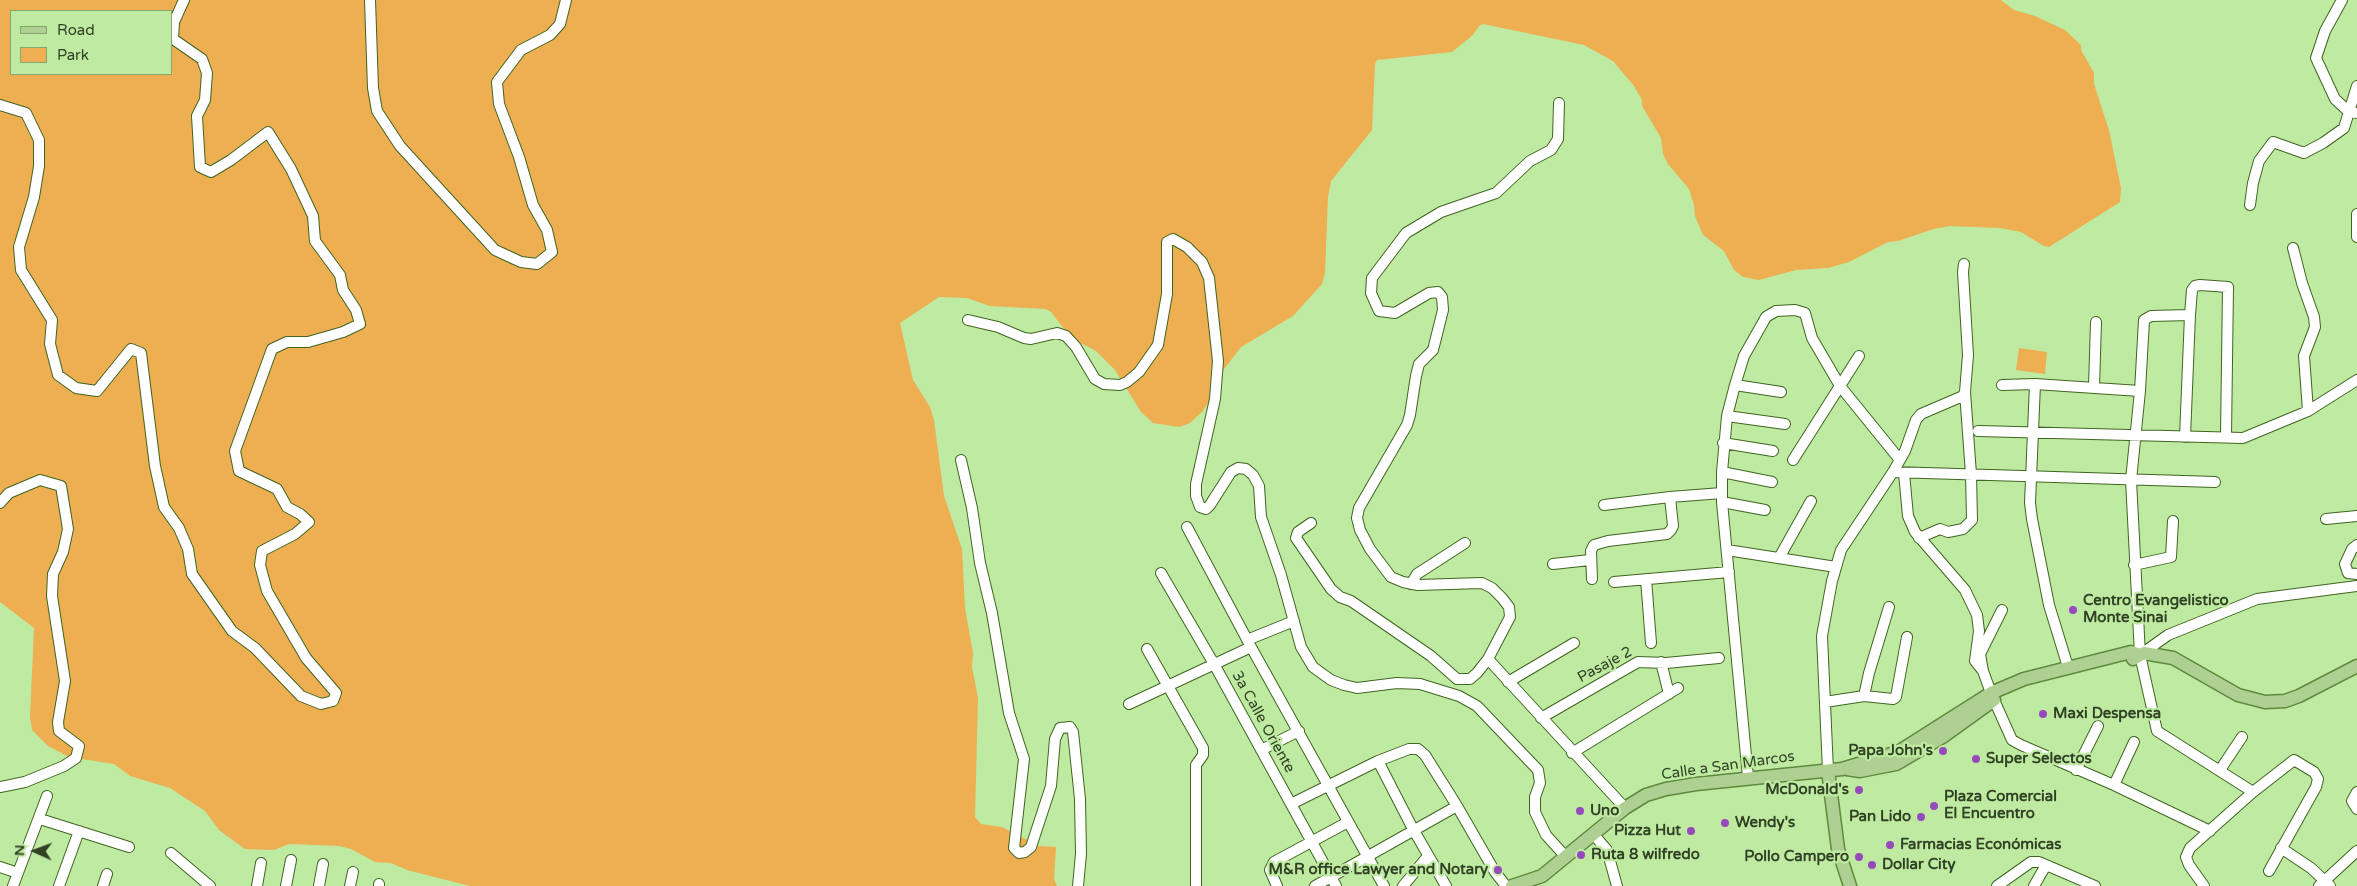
<!DOCTYPE html>
<html>
<head>
<meta charset="utf-8">
<style>
  body { margin:0 }
  #map { position:relative; width:2357px; height:886px; overflow:hidden; background:#bfeaa2; font-family:"Varela Round",sans-serif }
  canvas { display:block }
  .legend { position:absolute; left:10px; top:10px; width:162px; height:65px; box-sizing:border-box; background:#bfeaa2; border:1px solid #86a670; margin:0; padding:6px 9px; list-style:none; font-size:15px; color:#304124 }
  .legend li { display:flex; align-items:center; gap:10px; height:25px }
  .legend b { width:25px; border:1px solid #86a670 }
  .north { position:absolute; left:10px; top:826px; width:50px; height:50px; -webkit-text-stroke:4px #bfeaa2; paint-order:stroke; rotate:272deg; font-size:14px; font-weight:700; line-height:20px; text-align:center; color:#304124 }
  .north::after { content:''; display:block; margin:auto; width:18px; height:22px; background:#304124; clip-path:polygon(50% 0,100% 100%,50% 72%,0 100%) }
</style>
</head>
<body>
<div id="map">
<canvas width="2357" height="886"></canvas>
<ul class="legend">
<li><b style="height:6px;background:#aed092"></b>Road</li>
<li><b style="height:14px;background:#eeae52"></b>Park</li>
</ul>
<div class="north">N</div>
</div>
<script>
const c = document.querySelector('canvas').getContext('2d');
c.lineJoin = 'round';
function fill(path, color) {
  c.fillStyle = color;
  c.fill(path, 'evenodd');
}
function poly(rows) {
  const path = new Path2D();
  for (const r of rows) {
    path.moveTo(r[0], r[1]);
    for (let i = 2; i < r.length; i += 2) path.lineTo(r[i], r[i + 1]);
  }
  return path;
}
function strokePath(path, color, width, dash) {
  c.strokeStyle = color;
  c.lineWidth = width;
  c.lineCap = dash ? 'butt' : 'round';
  c.setLineDash(dash || []);
  c.stroke(path);
}
function label(font, color, halo, rows, align = 'center') {
  c.font = font + ' "Varela Round",sans-serif';
  c.lineWidth = 4.5;
  c.setLineDash([]);
  c.textBaseline = 'middle';
  c.strokeStyle = halo;
  c.fillStyle = color;
  for (const [text, x, y, turn = 0] of rows) {
    c.save();
    c.translate(x, y);
    c.rotate((+turn || 0) * Math.PI / 180);
    c.textAlign = isNaN(turn) ? turn : align;
    if (halo) c.strokeText(text, 0, 0);
    c.fillText(text, 0, 0);
    c.restore();
  }
}
const green = poly([
  [0,0,2001,0,2014,10,2035,16,2065,30,2081,45,2081,50,2094,73,2094,84,2109,130,2121,188,2120,202,2049,247,2044,246,2021,232,2000,228,1950,226,1934,229,1898,241,1888,242,1849,262,1828,268,1796,270,1759,280,1743,277,1734,270,1724,251,1703,235,1695,216,1694,205,1689,189,1668,164,1663,154,1661,138,1642,106,1642,100,1634,86,1613,61,1584,45,1483,24,1479,26,1473,35,1452,52,1377,60,1375,64,1372,130,1331,181,1328,197,1325,273,1322,284,1293,316,1241,347,1221,373,1214,394,1202,412,1190,423,1179,427,1153,423,1141,412,1115,370,1096,351,1071,338,1051,312,1046,309,990,306,967,298,939,297,900,323,913,380,930,407,934,420,944,496,962,549,965,608,973,653,972,667,978,698,975,817,981,824,1002,827,1039,846,1056,847,1054,879,1057,886,470,886,407,870,391,863,375,862,351,849,339,846,289,844,274,850,245,849,219,830,205,811,170,788,130,776,114,764,69,757,48,746,32,730,30,717,34,628,0,602],
  [11,11,171,11,171,74,11,74],
  [2019,348,2047,352,2045,374,2016,370]
]);
const minor = poly([
  [370,0,373,88,377,111,400,146,495,250,521,262,537,264,552,252,547,230,533,205,519,157,499,104,497,82,521,50,550,35,560,24,566,0],
  [2342,0,2325,31,2316,58,2335,99,2348,111,2357,113],
  [0,105,26,113,39,140,39,166,34,197,19,247,21,270,52,320,50,344,58,375,76,388,97,391,131,349,141,353,155,466,164,507,179,528,188,549,192,574,232,631,255,648,301,696,321,704,333,701,336,693,306,658,267,591,260,565,262,551,295,534,309,522,300,514,287,507,277,489,239,471,235,451,272,349,287,342,308,342,343,332,360,324,356,310,343,290,340,275,315,241,313,216,291,169,268,132,231,160,211,172,200,167,197,116,205,100,207,73,202,59,173,39,174,22,184,0],
  [2250,205,2253,183,2259,161,2273,142,2304,153,2323,143,2344,128,2357,86],
  [2357,214,2357,237],
  [2293,248,2302,283,2314,317,2315,327,2304,356,2308,411],
  [2190,315,2151,316,2144,320,2140,391,2131,480,2140,655,2157,731,2253,792],
  [968,320,998,327,1024,338,1031,339,1057,333,1066,336,1076,347,1095,379,1104,384,1120,385,1127,382,1139,372,1158,345,1167,294,1167,242,1173,239,1187,247,1202,262,1209,278,1218,361,1215,399,1196,484,1196,496,1200,507,1206,509,1210,505,1231,472,1238,468,1246,469,1253,475,1259,486,1261,517,1281,575,1301,647,1313,667,1331,680,1344,685,1357,688,1397,683,1420,684,1459,696,1477,706,1538,770,1540,783,1535,797,1535,812,1546,835,1566,857],
  [2035,384,2030,503,2032,519,2049,605,2068,667],
  [1735,385,1781,392],
  [2002,385,2035,384,2140,391],
  [2094,387,2096,322],
  [1727,416,1785,424],
  [1978,431,2243,438,2308,411,2357,380],
  [2185,437,2190,315,2192,290,2195,286,2200,285,2228,287,2226,436],
  [1723,443,1773,451],
  [961,460,972,508,980,563,992,613,1009,713,1024,759,1014,848,1019,853,1025,852,1031,847,1051,786,1055,739,1060,728,1070,727,1073,732,1080,799,1081,854,1078,886],
  [1793,460,1859,356],
  [1722,472,1772,482],
  [1893,472,2215,482],
  [1904,473,1908,516,1915,532,1965,590,1977,615,1979,631,1975,661,1983,671],
  [1722,502,1765,510],
  [0,503,9,493,40,480,61,486,68,529,63,552,53,574,52,596,65,681,58,722,59,731,79,746,76,758,64,766,25,782,0,787],
  [1604,505,1670,497,1722,493],
  [2326,519,2357,516],
  [1311,523,1298,532,1296,538,1331,589,1340,597,1351,601,1431,656,1457,679,1470,679,1477,673,1488,659,1510,617,1509,607,1502,598,1492,588,1482,583,1418,585,1403,582,1391,577,1370,549,1360,530,1357,518,1359,508,1407,425,1410,415,1416,376,1419,364,1433,350,1443,310,1442,297,1438,292,1429,293,1395,313,1379,311,1371,293,1372,278,1406,233,1441,212,1496,193,1530,161,1551,150,1558,139,1559,103],
  [1187,527,1251,647,1384,886],
  [1919,538,1940,529,1948,532,1963,529,1972,520,1971,474,1965,392,1968,355,1963,272,1964,264],
  [2357,545,2352,549,2345,564,2348,573,2357,574],
  [1727,550,1836,567],
  [1779,558,1811,501],
  [1553,564,1590,560],
  [2134,565,2171,557,2173,521],
  [1161,573,1214,664,1336,886],
  [1592,579,1591,551,1594,545,1608,541,1667,534,1671,530,1673,526,1670,497],
  [1646,579,1651,643],
  [1614,582,1729,572],
  [1411,584,1417,574,1465,543],
  [1247,640,1294,621],
  [1147,649,1203,748,1203,755,1196,765,1196,886],
  [2140,655,2168,635,2257,599,2357,586],
  [1488,659,1625,808],
  [1661,662,1669,694],
  [1508,682,1574,643],
  [1991,693,1983,671,1980,654,2002,610],
  [1864,696,1869,673,1889,607],
  [1994,700,2012,740,2021,745,2114,785,2210,831],
  [1825,702,1864,696,1893,699,1896,697,1907,637],
  [1129,704,1251,647],
  [1541,718,1638,662,1666,663,1719,658],
  [1261,750,1299,731],
  [1572,753,1678,688],
  [1378,761,1413,829,1446,886],
  [2076,770,2098,726],
  [2220,770,2242,737],
  [1828,771,1822,636,1832,581,1841,550,1893,472,1905,451,1916,420,1921,414,1963,396,1965,392],
  [1748,777,1722,502,1722,472,1727,416,1735,385,1744,356,1766,317,1776,311,1795,310,1805,313,1812,338,1840,386,1900,460],
  [2114,785,2134,742],
  [2357,792,2352,801,2357,809],
  [1291,804,1378,761,1409,749,1418,749,1425,755,1457,806,1495,872,1506,886],
  [40,819,129,847],
  [1594,835,1607,850,1617,886],
  [2281,848,2311,868,2330,886],
  [171,853,210,886],
  [0,867,18,873],
  [13,886,47,796],
  [59,886,79,831],
  [103,886,107,874],
  [257,886,261,863],
  [286,886,291,860],
  [319,886,323,864],
  [350,886,353,872],
  [379,886,379,884],
  [1277,886,1270,870,1274,862,1348,822],
  [1315,886,1457,806],
  [1403,886,1428,856],
  [1997,886,2031,862,2039,862,2095,886],
  [2034,886,2046,865],
  [2204,886,2189,865,2186,857,2190,848,2253,792,2294,760,2314,772,2318,779,2316,787,2269,871],
  [2319,886,2357,851]
]);
const major = poly([
  [2133,659,2144,653,2173,658,2238,695,2265,702,2285,701,2299,696,2357,666],
  [1847,769,1860,771,1896,764,1944,736,1994,700],
  [1828,771,1838,849,1850,886],
  [1512,886,1542,876,1625,808,1646,795,1666,789,1696,784,1842,769,1898,752,1991,693,2024,679,2131,652,2140,655]
]);
const markers = [
  [2073,610,5,"#974abb"],
  [2043,714,5,"#974abb"],
  [1943,751,5,"#974abb"],
  [1976,759,5,"#974abb"],
  [1859,790,5,"#974abb"],
  [1934,806,5,"#974abb"],
  [1580,811,5,"#974abb"],
  [1921,817,5,"#974abb"],
  [1725,823,5,"#974abb"],
  [1691,831,5,"#974abb"],
  [1890,845,5,"#974abb"],
  [1581,855,5,"#974abb"],
  [1859,857,5,"#974abb"],
  [1872,865,5,"#974abb"],
  [1498,870,5,"#974abb"]
];
const poiNames = [
  ["Centro Evangelistico",2083,601],
  ["Monte Sinai",2083,618],
  ["Maxi Despensa",2053,714],
  ["Papa John's",1933,751,"right"],
  ["Super Selectos",1986,759],
  ["McDonald's",1849,790,"right"],
  ["Plaza Comercial",1944,797],
  ["El Encuentro",1944,814],
  ["Uno",1590,811],
  ["Pan Lido",1911,817,"right"],
  ["Wendy's",1735,823],
  ["Pizza Hut",1681,831,"right"],
  ["Farmacias Económicas",1900,845],
  ["Ruta 8 wilfredo",1591,855],
  ["Pollo Campero",1849,857,"right"],
  ["Dollar City",1882,865],
  ["M&R office Lawyer and Notary",1488,870,"right"]
];
const streetNames = [
  ["Pasaje 2",1605,665,-28],
  ["3a Calle Oriente",1263,722,61],
  ["Calle a San Marcos",1728,766,-8]
];
fill(green, '#eeae52');
strokePath(minor, '#406521', 12);
strokePath(major, '#5f8a3d', 15);
strokePath(minor, '#fff', 10);
strokePath(major, '#aed092', 12);
for (const [x, y, r, color] of markers) {
  const dot = new Path2D();
  dot.arc(x, y, r, 0, 2 * Math.PI);
  c.fillStyle = color;
  c.fill(dot);
  strokePath(dot, '#bfeaa2', 2);
}
label('bold 15px', '#304124', '#bfeaa2', poiNames, 'left');
label('15px', '#304124', '#bfeaa2', streetNames);
</script>
</body>
</html>
